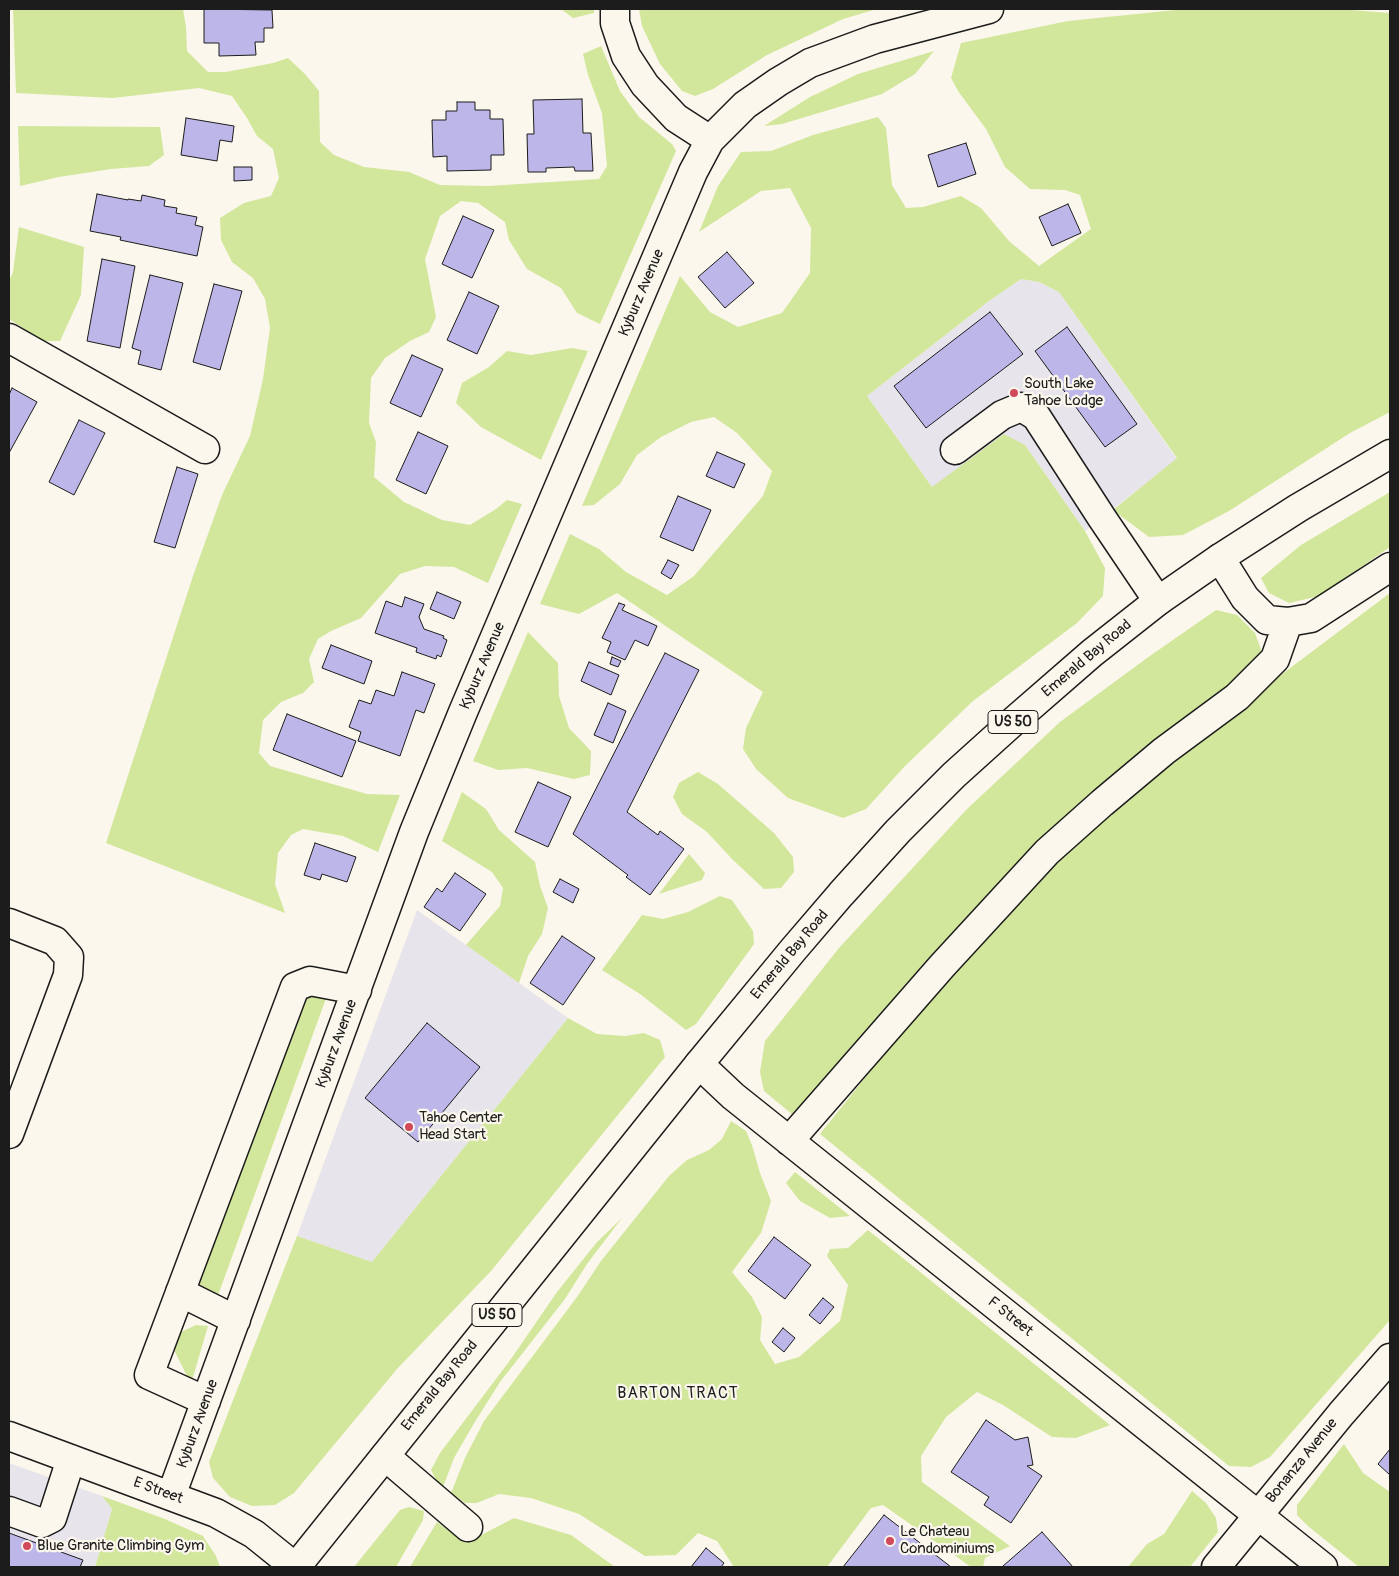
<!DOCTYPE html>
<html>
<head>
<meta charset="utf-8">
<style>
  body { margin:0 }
  #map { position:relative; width:1399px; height:1576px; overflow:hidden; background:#fbf7ec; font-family:Pangolin,sans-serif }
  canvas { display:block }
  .frame { position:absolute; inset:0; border:10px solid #1c1c1c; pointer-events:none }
</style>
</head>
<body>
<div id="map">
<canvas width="1399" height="1576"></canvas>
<div class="frame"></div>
</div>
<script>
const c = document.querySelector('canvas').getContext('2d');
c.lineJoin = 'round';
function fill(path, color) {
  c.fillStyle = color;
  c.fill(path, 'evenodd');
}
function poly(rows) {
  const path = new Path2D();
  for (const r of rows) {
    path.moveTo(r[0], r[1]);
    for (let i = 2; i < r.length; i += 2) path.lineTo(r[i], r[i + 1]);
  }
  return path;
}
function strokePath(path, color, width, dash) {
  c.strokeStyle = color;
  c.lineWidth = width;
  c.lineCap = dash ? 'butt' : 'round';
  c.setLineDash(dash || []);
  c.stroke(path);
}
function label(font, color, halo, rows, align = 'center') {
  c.font = font + ' Pangolin,sans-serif';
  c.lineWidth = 4.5;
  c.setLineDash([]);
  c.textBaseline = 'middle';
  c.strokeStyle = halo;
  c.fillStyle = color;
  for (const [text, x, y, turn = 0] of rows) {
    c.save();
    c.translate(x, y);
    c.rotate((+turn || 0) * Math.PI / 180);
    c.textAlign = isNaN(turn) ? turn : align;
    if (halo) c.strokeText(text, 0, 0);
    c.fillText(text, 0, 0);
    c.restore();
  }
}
const built = poly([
  [1021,279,1039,282,1059,292,1177,459,1085,531,1025,445,932,487,867,396,989,301],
  [417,910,568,1018,372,1262,297,1236],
  [9,1463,102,1496,112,1509,95,1567,9,1567]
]);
const green = poly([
  [13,9,183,9,186,27,187,51,208,72,226,72,273,63,288,58,305,74,319,91,320,142,334,155,364,167,409,172,440,185,488,186,599,179,607,166,602,113,588,75,583,54,601,46,620,91,639,117,672,144,676,151,600,324,577,313,561,288,527,269,509,240,505,222,478,203,461,201,440,216,425,259,436,317,429,332,410,341,385,358,371,378,369,423,376,442,374,477,404,502,442,520,470,525,496,509,507,500,522,504,488,583,454,567,425,566,400,574,361,618,331,631,318,639,309,659,314,682,303,693,281,702,263,720,259,753,270,766,367,794,400,795,378,852,343,836,303,829,291,835,278,853,275,884,285,913,106,843,193,576,222,495,250,436,263,379,270,328,265,299,253,278,232,262,221,240,220,218,244,203,271,196,279,178,273,149,257,136,247,118,232,96,199,88,113,98,16,93],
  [561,9,594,9,594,13,573,18],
  [639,9,877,9,843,19,767,55,713,89,695,96,682,91,660,64,642,26],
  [1185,9,1338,9,1390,13,1390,412,1350,433,1229,511,1183,535,1149,537,1113,510,1177,458,1059,292,1039,282,1021,279,989,301,867,396,932,487,1004,434,1025,445,1085,531,1105,568,1103,596,1077,623,973,701,905,766,866,809,843,818,788,798,756,769,743,749,746,728,763,692,617,593,579,614,540,604,570,534,599,549,626,572,667,595,694,576,763,496,772,471,737,433,714,417,691,422,661,437,637,455,620,484,594,505,582,506,680,276,710,312,738,327,782,313,810,273,811,228,790,188,761,191,699,232,718,186,741,152,771,151,813,135,878,117,886,128,892,185,906,208,923,207,961,196,981,208,1009,241,1039,266,1091,229,1080,195,1065,190,1030,189,1005,167,986,129,958,91,951,78,961,43,1068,21],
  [934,51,915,74,882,94,782,124,764,126,810,97,858,74],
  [18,126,160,127,164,155,149,166,111,169,59,177,20,186],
  [19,227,84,247,81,295,60,341,43,341,9,319,9,281,13,272],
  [572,348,588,351,541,460,481,427,456,403,462,383,489,367,507,351,531,355],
  [1390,492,1390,547,1319,596,1289,603,1269,593,1261,578,1301,545],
  [1390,593,1390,1320,1270,1457,1251,1467,1229,1466,820,1134,941,983,1041,878,1102,818,1237,708],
  [1216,610,1237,615,1255,633,1264,658,1181,725,805,1114,793,1115,764,1091,760,1072,765,1041,839,948,966,810,1060,722,1147,658],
  [528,632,558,663,559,696,569,728,591,751,590,775,574,779,527,768,498,770,473,761],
  [698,772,718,784,774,833,793,857,794,872,781,888,764,889,732,859,707,832,682,814,673,797,679,783],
  [462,792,486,809,499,830,535,862,540,886,548,908,542,934,528,956,519,983,466,945,500,906,503,888,492,872,442,841],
  [689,854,705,873,702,880,659,894],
  [720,896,732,900,753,931,754,944,696,1024,686,1030,640,994,602,970,642,915,663,919,688,912],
  [328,993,217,1298,205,1293,199,1285,298,1008,303,998],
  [568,1018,597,1034,625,1036,644,1033,660,1040,665,1057,491,1271,397,1369,294,1493,275,1505,252,1506,230,1497,213,1478,209,1462,297,1236,372,1262],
  [731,1121,746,1131,752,1145,760,1173,771,1201,761,1233,732,1272,752,1297,762,1317,760,1340,775,1364,799,1357,840,1321,848,1285,827,1256,830,1249,848,1248,868,1230,1110,1425,1076,1438,1052,1437,1003,1405,977,1392,946,1417,921,1456,922,1482,1010,1546,985,1558,983,1567,971,1567,883,1505,871,1508,827,1567,734,1567,717,1541,698,1533,676,1555,645,1556,579,1514,531,1498,499,1494,477,1503,465,1503,451,1493,465,1458,484,1421,577,1297,601,1261,669,1176,687,1160,709,1150,722,1139],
  [795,1172,850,1216,830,1218,800,1201,786,1183],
  [622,1218,587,1264,565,1299,500,1382,473,1425,454,1458,443,1487,437,1482,431,1470,440,1453,511,1359,557,1292,597,1242],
  [196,1325,208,1326,191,1384,173,1348,179,1333],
  [1344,1444,1363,1473,1390,1492,1390,1567,1359,1567,1309,1527,1297,1515,1297,1505],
  [1192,1491,1206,1503,1216,1518,1218,1532,1190,1567,1128,1567,1147,1544,1164,1534],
  [102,1496,165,1519,203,1536,216,1556,220,1567,95,1567,112,1509],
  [409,1507,424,1511,423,1520,396,1567,354,1567,400,1510],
  [514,1518,571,1535,615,1567,410,1567,437,1522,466,1543]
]);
const building = poly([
  [204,9,272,10,273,28,264,28,264,42,255,42,256,55,219,56,219,43,204,43,204,9],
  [582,99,583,133,591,133,593,171,575,171,574,167,546,168,546,172,528,172,527,134,534,134,533,100,582,99],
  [457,102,475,102,475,110,490,110,490,119,503,119,504,155,491,155,491,170,447,171,447,156,433,157,432,120,446,120,446,111,457,111,457,102],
  [186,118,234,126,232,142,220,140,217,161,181,155,186,118],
  [966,143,976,174,938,187,928,155,966,143],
  [234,167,252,167,252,180,234,181,234,167],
  [97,194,128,200,128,199,141,201,142,195,165,200,164,206,177,208,176,213,197,217,195,225,203,227,197,256,120,240,121,237,90,231,97,194],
  [1068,204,1081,233,1052,246,1039,217,1068,204],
  [463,216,494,230,472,278,442,264,463,216],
  [727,252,754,283,725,308,698,277,727,252],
  [102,259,135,266,120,348,87,341,102,259],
  [150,275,183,283,161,370,138,364,141,351,132,348,150,275],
  [214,284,242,291,220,370,193,362,214,284],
  [469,292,499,306,477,354,447,340,469,292],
  [990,312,1023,354,926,428,894,386,990,312],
  [1067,327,1137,424,1105,447,1035,351,1067,327],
  [412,355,443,369,421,417,390,403,412,355],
  [12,388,37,402,9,453,9,395,12,388],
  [79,420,105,433,74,495,49,482,79,420],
  [418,432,448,446,426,494,396,480,418,432],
  [717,452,745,464,734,488,706,476,717,452],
  [177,467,198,474,175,548,154,542,177,467],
  [678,496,711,510,693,551,660,537,678,496],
  [668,560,679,565,671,579,661,573,668,560],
  [437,592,461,602,454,619,430,609,437,592],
  [405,597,424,604,419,617,424,629,444,636,443,638,447,640,441,657,437,655,436,659,416,652,417,648,375,633,386,601,402,607,405,597],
  [619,603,625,605,622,610,657,626,648,646,635,640,625,660,607,652,611,642,602,638,619,603],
  [331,645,372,661,364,684,322,668,331,645],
  [665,653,699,670,627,812,658,835,660,831,684,849,650,895,626,877,628,875,573,834,665,653],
  [612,657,621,661,618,667,610,664,612,657],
  [589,662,619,675,611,695,581,681,589,662],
  [402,672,435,684,424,713,416,710,400,756,358,741,361,732,349,727,359,700,371,704,376,690,394,696,402,672],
  [608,703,626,711,613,743,594,735,608,703],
  [287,714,356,741,342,777,273,750,287,714],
  [538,782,571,797,548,847,515,832,538,782],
  [315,843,356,857,347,882,322,874,320,880,304,875,315,843],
  [455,873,486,894,460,931,424,907,437,888,442,892,455,873],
  [560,879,579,889,573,903,553,892,560,879],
  [562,936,595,958,563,1005,530,983,562,936],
  [427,1023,480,1067,418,1142,365,1098,427,1023],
  [774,1237,811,1265,785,1299,748,1271,774,1237],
  [823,1298,834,1307,820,1324,809,1315,823,1298],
  [783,1328,795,1338,784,1352,772,1342,783,1328],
  [986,1420,1015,1440,1028,1437,1033,1465,1027,1466,1042,1476,1011,1523,984,1505,989,1497,951,1472,986,1420],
  [1390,1449,1390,1475,1378,1464,1390,1449],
  [884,1515,951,1567,843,1567,884,1515],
  [1042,1532,1073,1567,1004,1567,1003,1566,1042,1532],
  [9,1533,83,1560,80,1567,9,1567,9,1533],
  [706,1548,724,1563,721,1567,691,1567,706,1548]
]);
const minor = poly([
  [615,9,615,23,626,56,645,85,676,118,710,140],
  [9,338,205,449],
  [955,450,1002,415,1021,407,1036,416,1102,518,1158,601],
  [1220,558,1245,598,1267,620,1288,622,1311,618,1390,567],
  [9,923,55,941,69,957,68,975,9,1134],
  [699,1064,733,1096,1323,1567],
  [789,1141,942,966,1047,852,1102,803,1164,751,1237,697,1275,659,1288,622],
  [180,1292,236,1320],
  [206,1401,149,1375,295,987,310,981,357,990],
  [9,1436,216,1513,254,1534,295,1567],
  [385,1456,468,1527],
  [171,1496,414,832,463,712,693,172,710,140,745,105,778,82,810,63,875,39,989,9],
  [9,1511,42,1523,52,1518,71,1459],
  [1216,1567,1341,1414,1390,1358]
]);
const highway = poly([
  [296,1567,699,1064,793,950,841,894,898,831,954,775,1015,720,1092,653,1158,601,1220,558,1298,508,1390,454]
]);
const markers = [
  [1014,393,5,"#d1495b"],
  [409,1127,5,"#d1495b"],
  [890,1541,5,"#d1495b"],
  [27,1546,5,"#d1495b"]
];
const shields = [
  [1013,722,50],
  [497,1315,50]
];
const shieldNames = [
  ["US 50",1013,722],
  ["US 50",497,1315]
];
const streetNames = [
  ["Kyburz Avenue",642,293,-67],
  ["Emerald Bay Road",1087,659,-40],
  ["Kyburz Avenue",483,666,-67],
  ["Emerald Bay Road",790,955,-50],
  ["Kyburz Avenue",337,1044,-70],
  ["F Street",1010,1317,39],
  ["Emerald Bay Road",440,1386,-51],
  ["Kyburz Avenue",198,1424,-70],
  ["Bonanza Avenue",1302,1461,-51],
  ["E Street",158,1491,20]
];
const poiNames = [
  ["South Lake",1024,384],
  ["Tahoe Lodge",1024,401],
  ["Tahoe Center",419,1118],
  ["Head Start",419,1135],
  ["Le Chateau",900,1532],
  ["Condominiums",900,1549],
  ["Blue Granite Climbing Gym",37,1546]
];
const neighbourhoodNames = [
  ["BARTON TRACT",678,1394]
];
fill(built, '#e8e4eb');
fill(green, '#d2e79c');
fill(building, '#bdb7e9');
strokePath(building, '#1c1c1c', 1);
strokePath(minor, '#1c1c1c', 31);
strokePath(highway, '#1c1c1c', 31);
strokePath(minor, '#fbf7ec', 28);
strokePath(highway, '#fbf7ec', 28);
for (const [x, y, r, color] of markers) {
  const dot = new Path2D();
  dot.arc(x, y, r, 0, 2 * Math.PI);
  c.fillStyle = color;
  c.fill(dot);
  strokePath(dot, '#fbf7ec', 2);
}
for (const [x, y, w] of shields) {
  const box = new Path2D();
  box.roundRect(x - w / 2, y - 11.5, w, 23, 4);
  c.fillStyle = '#fbf7ec';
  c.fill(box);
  strokePath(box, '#1c1c1c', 1);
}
label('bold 14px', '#1c1c1c', null, shieldNames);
label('15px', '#1c1c1c', '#fbf7ec', streetNames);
label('15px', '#1c1c1c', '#fbf7ec', poiNames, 'left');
c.letterSpacing = '1px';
label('16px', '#1c1c1c', '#fbf7ec', neighbourhoodNames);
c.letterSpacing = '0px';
</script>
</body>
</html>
